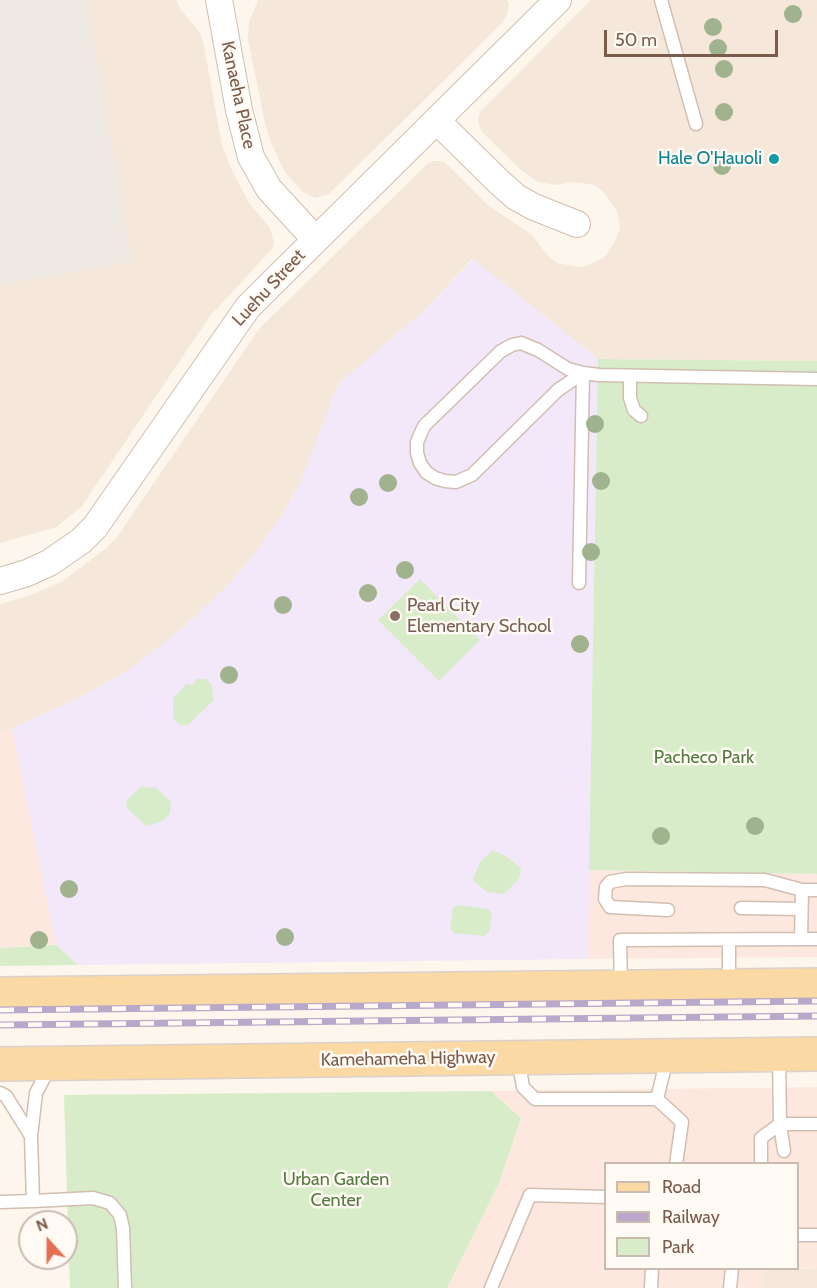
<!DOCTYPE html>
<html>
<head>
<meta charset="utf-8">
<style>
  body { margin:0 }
  #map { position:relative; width:817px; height:1288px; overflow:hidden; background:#fdf6ec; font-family:Cabin,sans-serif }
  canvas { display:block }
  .legend { position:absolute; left:604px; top:1162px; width:195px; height:108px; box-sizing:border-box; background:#fffaf3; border:2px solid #cabbb1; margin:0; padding:8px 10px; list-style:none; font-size:18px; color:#7a5c4d }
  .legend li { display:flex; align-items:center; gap:12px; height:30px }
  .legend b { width:30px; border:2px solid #cabbb1 }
  .north { position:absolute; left:18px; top:1210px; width:60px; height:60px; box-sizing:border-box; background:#fffaf3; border:2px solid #cabbb1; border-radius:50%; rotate:339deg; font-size:16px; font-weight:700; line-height:24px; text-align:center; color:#7a5c4d }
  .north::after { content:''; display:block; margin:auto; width:21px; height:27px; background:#e76f51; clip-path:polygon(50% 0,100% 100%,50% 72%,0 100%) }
  .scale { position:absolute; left:604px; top:30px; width:174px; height:27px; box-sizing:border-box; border:3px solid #7a5c4d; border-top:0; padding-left:8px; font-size:18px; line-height:21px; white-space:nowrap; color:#7a5c4d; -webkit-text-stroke:4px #fffaf3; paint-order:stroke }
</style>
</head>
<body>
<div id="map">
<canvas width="817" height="1288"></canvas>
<ul class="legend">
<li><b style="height:8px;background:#fbd9a5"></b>Road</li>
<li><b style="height:8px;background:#b9a8c9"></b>Railway</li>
<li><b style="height:16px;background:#d8ecc9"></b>Park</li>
</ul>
<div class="north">N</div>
<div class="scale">50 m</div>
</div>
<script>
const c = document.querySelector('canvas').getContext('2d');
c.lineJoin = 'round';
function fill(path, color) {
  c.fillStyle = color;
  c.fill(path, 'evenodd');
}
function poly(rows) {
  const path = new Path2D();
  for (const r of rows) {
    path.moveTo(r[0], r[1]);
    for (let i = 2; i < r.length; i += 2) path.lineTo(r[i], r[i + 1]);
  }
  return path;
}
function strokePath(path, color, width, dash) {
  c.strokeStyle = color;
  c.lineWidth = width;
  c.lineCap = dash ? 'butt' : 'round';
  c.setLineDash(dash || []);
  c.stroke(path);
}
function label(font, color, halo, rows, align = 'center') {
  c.font = font + ' Cabin,sans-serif';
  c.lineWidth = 5;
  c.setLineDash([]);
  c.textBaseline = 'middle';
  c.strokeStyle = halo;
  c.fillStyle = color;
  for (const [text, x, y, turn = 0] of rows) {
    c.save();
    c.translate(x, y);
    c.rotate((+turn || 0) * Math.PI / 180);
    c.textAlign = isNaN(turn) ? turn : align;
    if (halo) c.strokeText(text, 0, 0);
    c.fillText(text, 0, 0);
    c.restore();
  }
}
const residential = poly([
  [86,0,176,0,181,10,200,33,203,40,222,146,233,173,250,204,270,228,274,243,272,249,210,316,82,506,57,527,0,543,0,285,132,261],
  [258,0,507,0,509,4,507,14,502,23,329,194,315,198,303,192,285,172,271,143,266,128,248,40,249,22],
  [591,0,817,0,817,361,598,359,472,259,425,310,300,483,285,511,255,553,233,580,207,607,156,651,129,670,75,700,12,728,0,731,0,604,29,596,63,581,105,549,117,537,259,329,428,163,433,161,443,161,450,167,488,205,532,235,549,257,557,263,579,267,589,265,606,256,616,239,620,228,617,211,603,191,594,185,582,183,570,182,558,185,538,182,521,170,482,132,478,122,480,112],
  [764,1269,817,1269,817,1288,762,1288]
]);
const commercial = poly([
  [12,728,56,945,0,948,0,731],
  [589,870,817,874,817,957,588,959],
  [817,1087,817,1269,798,1268,798,1164,606,1164,606,1268,764,1269,762,1288,447,1288,499,1183,521,1118,491,1091]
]);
const industrial = poly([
  [0,0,86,0,132,261,0,285]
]);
const education = poly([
  [473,259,598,359,588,959,78,965,56,945,12,728,75,700,129,670,185,626,233,580,255,553,285,511,300,483,338,384,425,310]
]);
const green = poly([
  [598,359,817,361,817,874,589,870],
  [420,579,480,640,439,681,378,620],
  [197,679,206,679,212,685,213,701,188,725,180,725,173,718,173,698,187,684,192,685],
  [142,786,148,788,155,787,171,802,170,814,163,821,146,826,126,807,127,800],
  [493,850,509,858,521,869,519,879,504,894,487,892,473,880,480,862],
  [458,905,488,909,492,914,489,932,484,936,454,933,450,928,453,908],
  [56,945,78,965,0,966,0,948],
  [491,1091,521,1118,499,1183,447,1288,70,1288,64,1095]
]);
const service = poly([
  [661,0,696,124],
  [521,343,538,350,568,369,583,373,558,390,472,475,456,482,445,481,435,478,426,472,420,463,417,453,417,442,424,426,501,351,512,345,521,343],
  [630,376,630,398,634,410,641,416],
  [579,583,583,373,599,375,817,379],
  [817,890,802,890,801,939,817,939],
  [741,908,801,909],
  [668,910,610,907,605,899,606,887,610,882,626,879,765,880,802,890],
  [729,940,729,984],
  [621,986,620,940,801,939],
  [779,1056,780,1124,784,1151],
  [518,1058,523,1087,535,1099,657,1099,667,1058],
  [54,1071,45,1076,36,1093,31,1136,33,1201,93,1198,110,1203,120,1215,123,1228,125,1288],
  [0,1093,6,1096,31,1136],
  [657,1099,682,1122,676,1164],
  [761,1164,761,1138,780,1124,817,1124],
  [0,1202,33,1201],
  [798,1235,817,1235],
  [491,1288,530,1195,606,1197],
  [651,1288,652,1268],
  [730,1288,732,1268]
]);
const minor = poly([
  [219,0,239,110,251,157,269,189,315,239],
  [437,121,498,181,516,197,534,207,577,224],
  [0,581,27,573,49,563,81,541,95,527,248,307,558,0]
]);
const primary = poly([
  [0,994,817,985],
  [0,1064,817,1054]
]);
const rail = poly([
  [0,1010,817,1001],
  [0,1025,817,1016]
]);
const trees = [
  [793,14],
  [713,27],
  [718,48],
  [724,69],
  [724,112],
  [722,166],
  [595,424],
  [601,481],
  [388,483],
  [359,497],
  [591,552],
  [405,570],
  [368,593],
  [283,605],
  [580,644],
  [229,675],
  [755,826],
  [661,836],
  [69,889],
  [285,937],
  [39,940]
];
const markers = [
  [774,159,6,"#0f9aa8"],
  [395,616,6,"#8d6e63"]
];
const streetNames = [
  ["Kanaeha Place",238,95,78],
  ["Luehu Street",269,288,-47],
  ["Kamehameha Highway",408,1059,-1]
];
const cultureNames = [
  ["Hale O'Hauoli",762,159]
];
const educationNames = [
  ["Pearl City",407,606],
  ["Elementary School",407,627]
];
const parkNames = [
  ["Pacheco Park",704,758],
  ["Urban Garden",336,1180],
  ["Center",336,1201]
];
fill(residential, '#f5e8da');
fill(commercial, '#fde8e0');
fill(industrial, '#efe9e4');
fill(education, '#f3e8fa');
fill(green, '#d8ecc9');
strokePath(service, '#d1beb0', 15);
strokePath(minor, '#d1beb0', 28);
strokePath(primary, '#dad1cd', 36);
strokePath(service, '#fff', 12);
strokePath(minor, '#fff', 26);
strokePath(primary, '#fbd9a5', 33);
strokePath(rail, '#b9a8c9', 7);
strokePath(rail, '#fffaf3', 4.5, [14]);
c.fillStyle = '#a0b28e';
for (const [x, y] of trees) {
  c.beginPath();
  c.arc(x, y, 9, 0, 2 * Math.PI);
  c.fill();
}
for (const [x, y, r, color] of markers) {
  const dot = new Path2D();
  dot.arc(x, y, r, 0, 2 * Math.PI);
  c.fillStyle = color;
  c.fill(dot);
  strokePath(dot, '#fffaf3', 2);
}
label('18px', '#7a5c4d', '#fffaf3', streetNames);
label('18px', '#0d838f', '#fffaf3', cultureNames, 'right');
label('18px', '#785e54', '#fffaf3', educationNames, 'left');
label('18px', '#537a41', '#fffaf3', parkNames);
</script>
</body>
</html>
